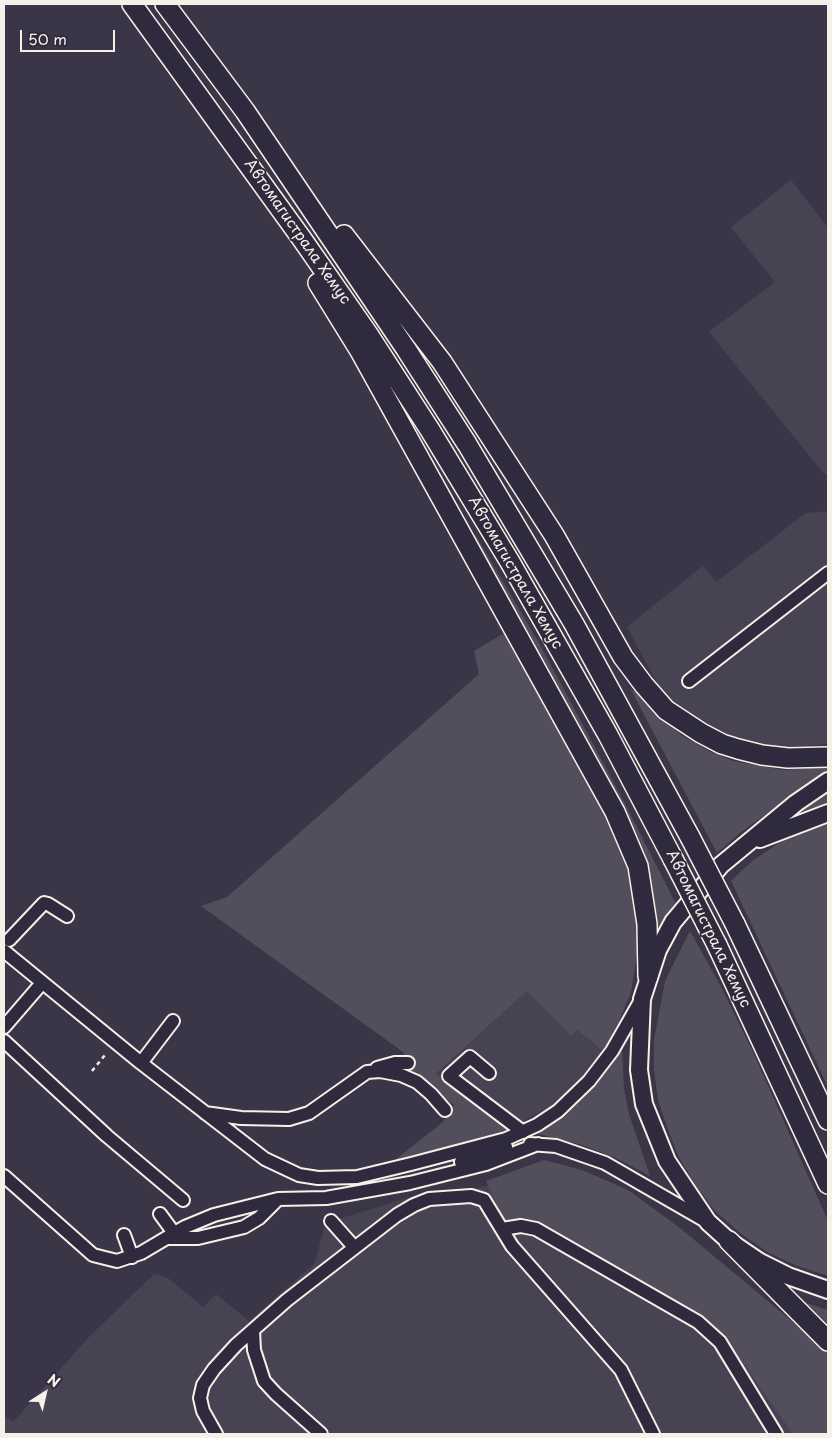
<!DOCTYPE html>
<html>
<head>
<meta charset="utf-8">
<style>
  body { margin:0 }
  #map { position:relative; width:832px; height:1438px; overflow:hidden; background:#3b3647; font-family:"Playpen Sans",sans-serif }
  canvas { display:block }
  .frame { position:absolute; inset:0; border:5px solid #f4f1e8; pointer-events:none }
  .north { position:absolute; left:20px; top:1368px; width:50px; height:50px; -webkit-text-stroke:4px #2f2a3d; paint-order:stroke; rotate:35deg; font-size:14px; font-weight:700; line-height:20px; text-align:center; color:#f4f1e8 }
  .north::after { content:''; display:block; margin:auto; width:18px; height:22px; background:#f4f1e8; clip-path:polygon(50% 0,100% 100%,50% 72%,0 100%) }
  .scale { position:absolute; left:20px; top:30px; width:95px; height:22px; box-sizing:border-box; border:2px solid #f4f1e8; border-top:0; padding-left:6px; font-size:15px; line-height:18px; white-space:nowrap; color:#f4f1e8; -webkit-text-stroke:4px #2f2a3d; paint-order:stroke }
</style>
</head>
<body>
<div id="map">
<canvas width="832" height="1438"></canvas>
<div class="frame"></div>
<div class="north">N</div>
<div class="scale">50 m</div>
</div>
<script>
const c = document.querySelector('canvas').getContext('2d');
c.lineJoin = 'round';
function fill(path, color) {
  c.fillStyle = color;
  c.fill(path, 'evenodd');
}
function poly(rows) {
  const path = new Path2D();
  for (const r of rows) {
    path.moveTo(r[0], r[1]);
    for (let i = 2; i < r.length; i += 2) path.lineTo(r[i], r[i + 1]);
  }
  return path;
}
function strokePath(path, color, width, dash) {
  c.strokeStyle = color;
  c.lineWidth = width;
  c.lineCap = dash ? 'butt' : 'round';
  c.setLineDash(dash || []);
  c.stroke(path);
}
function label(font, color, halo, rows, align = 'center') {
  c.font = font + ' "Playpen Sans",sans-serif';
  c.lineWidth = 4;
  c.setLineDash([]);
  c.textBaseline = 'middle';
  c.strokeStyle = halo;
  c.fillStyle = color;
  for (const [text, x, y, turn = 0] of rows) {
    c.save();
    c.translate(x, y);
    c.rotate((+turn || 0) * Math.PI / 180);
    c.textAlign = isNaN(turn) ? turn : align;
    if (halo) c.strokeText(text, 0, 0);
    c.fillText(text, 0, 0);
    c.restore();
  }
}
const built = poly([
  [791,180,828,228,828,475,824,474,709,332,775,282,731,227],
  [828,511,828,744,783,748,755,745,731,740,688,720,671,704,657,683,627,627,703,566,716,582,806,513],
  [527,991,571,1036,577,1030,603,1051,580,1081,553,1105,510,1129,436,1075],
  [543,1170,828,1386,828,1434,4,1434,4,1415,13,1422,89,1337,154,1274,168,1278,203,1307,216,1294,249,1321,314,1264,326,1223,406,1198,467,1191]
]);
const green = poly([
  [475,534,539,643,622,798,676,904,656,931,649,876,475,543],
  [508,631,605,812,625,855,636,899,638,947,631,992,619,1021,603,1051,577,1030,571,1036,527,991,436,1074,510,1129,390,1164,443,1122,454,1105,412,1074,403,1052,201,906,227,897,479,674,474,651],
  [631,690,643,695,681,735,707,750,733,761,783,770,828,766,828,770,741,832,717,853],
  [828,790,828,805,791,817],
  [828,822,828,1087,731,881,751,862,779,843,808,829],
  [690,931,719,983,753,1052,828,1221,828,1276,797,1266,769,1253,740,1233,714,1210,697,1187,678,1156,668,1130,658,1100,654,1070,654,1040,665,981],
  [622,1049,624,1089,629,1114,650,1176,616,1158,579,1144,535,1133,564,1114,582,1098],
  [544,1160,582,1170,628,1190,680,1228,828,1351,828,1434,793,1434,728,1341,708,1323,548,1233,506,1226,486,1181],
  [793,1299,828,1310,828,1331]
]);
const path = poly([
  [92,1071,105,1055]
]);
const minor = poly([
  [689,681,828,573],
  [9,940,44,903,48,904,67,916],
  [4,951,141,1063,265,1159,299,1175,318,1178,357,1177,411,1164,506,1139,537,1125,558,1111,589,1081,612,1051,641,1000],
  [4,1027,42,983],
  [4,1041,107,1136,183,1200],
  [141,1063,173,1021],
  [377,1068,395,1063,408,1063],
  [489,1073,470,1057,449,1076,523,1132],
  [205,1113,241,1118,289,1119,309,1113,367,1072,380,1071,401,1075,417,1082,431,1094,445,1110],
  [530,1144,556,1146,605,1163,704,1220],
  [461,1162,506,1147],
  [4,1176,93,1255,117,1261,141,1253,185,1227,214,1215,278,1199,326,1198,410,1183,486,1164,538,1144],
  [160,1214,174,1233],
  [331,1221,354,1247],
  [502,1229,521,1226,536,1229,698,1322,720,1342,776,1434],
  [124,1235,132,1257],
  [166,1238,198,1238,244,1227,259,1218,277,1200],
  [253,1330,254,1350,264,1381,276,1394,321,1434],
  [216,1434,203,1411,200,1398,203,1385,214,1369,236,1345,287,1300,397,1215,414,1205,429,1199,471,1196,484,1200,512,1246,621,1370,653,1434]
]);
const major = poly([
  [828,781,796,803,721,865,673,922,658,950,642,999,639,1070,644,1104,667,1161,708,1222,729,1241,760,1262,788,1276,828,1290],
  [760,839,828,813]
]);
const highway = poly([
  [132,4,302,239,368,334,430,430,510,562,608,735,673,859],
  [165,4,245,111,406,349,467,444,574,624,690,837],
  [344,235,442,362,554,535,623,657,644,685,666,710,701,733,722,744,738,749,762,755,788,758,828,757],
  [318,283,360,351,615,812,638,866,647,924,648,976],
  [735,924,828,1120],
  [717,945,828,1184],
  [729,1241,828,1341]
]);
const highwayBridge = poly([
  [690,837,735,924],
  [673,859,717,945]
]);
const streetNames = [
  ["Автомагистрала Хемус",297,232,55],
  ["Автомагистрала Хемус",515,573,60],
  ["Автомагистрала Хемус",708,929,64]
];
fill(built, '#484352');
fill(green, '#534e5c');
strokePath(minor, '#f4f1e8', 16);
strokePath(major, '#f4f1e8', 20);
strokePath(highway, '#f4f1e8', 22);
strokePath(path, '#f4f1e8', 2.5, [4, 4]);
strokePath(minor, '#2f2a3d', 12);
strokePath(major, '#2f2a3d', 16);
strokePath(highway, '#2f2a3d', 19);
strokePath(highwayBridge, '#f4f1e8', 22, []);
strokePath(highwayBridge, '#2f2a3d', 19);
label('15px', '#f4f1e8', '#2f2a3d', streetNames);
</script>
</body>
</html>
